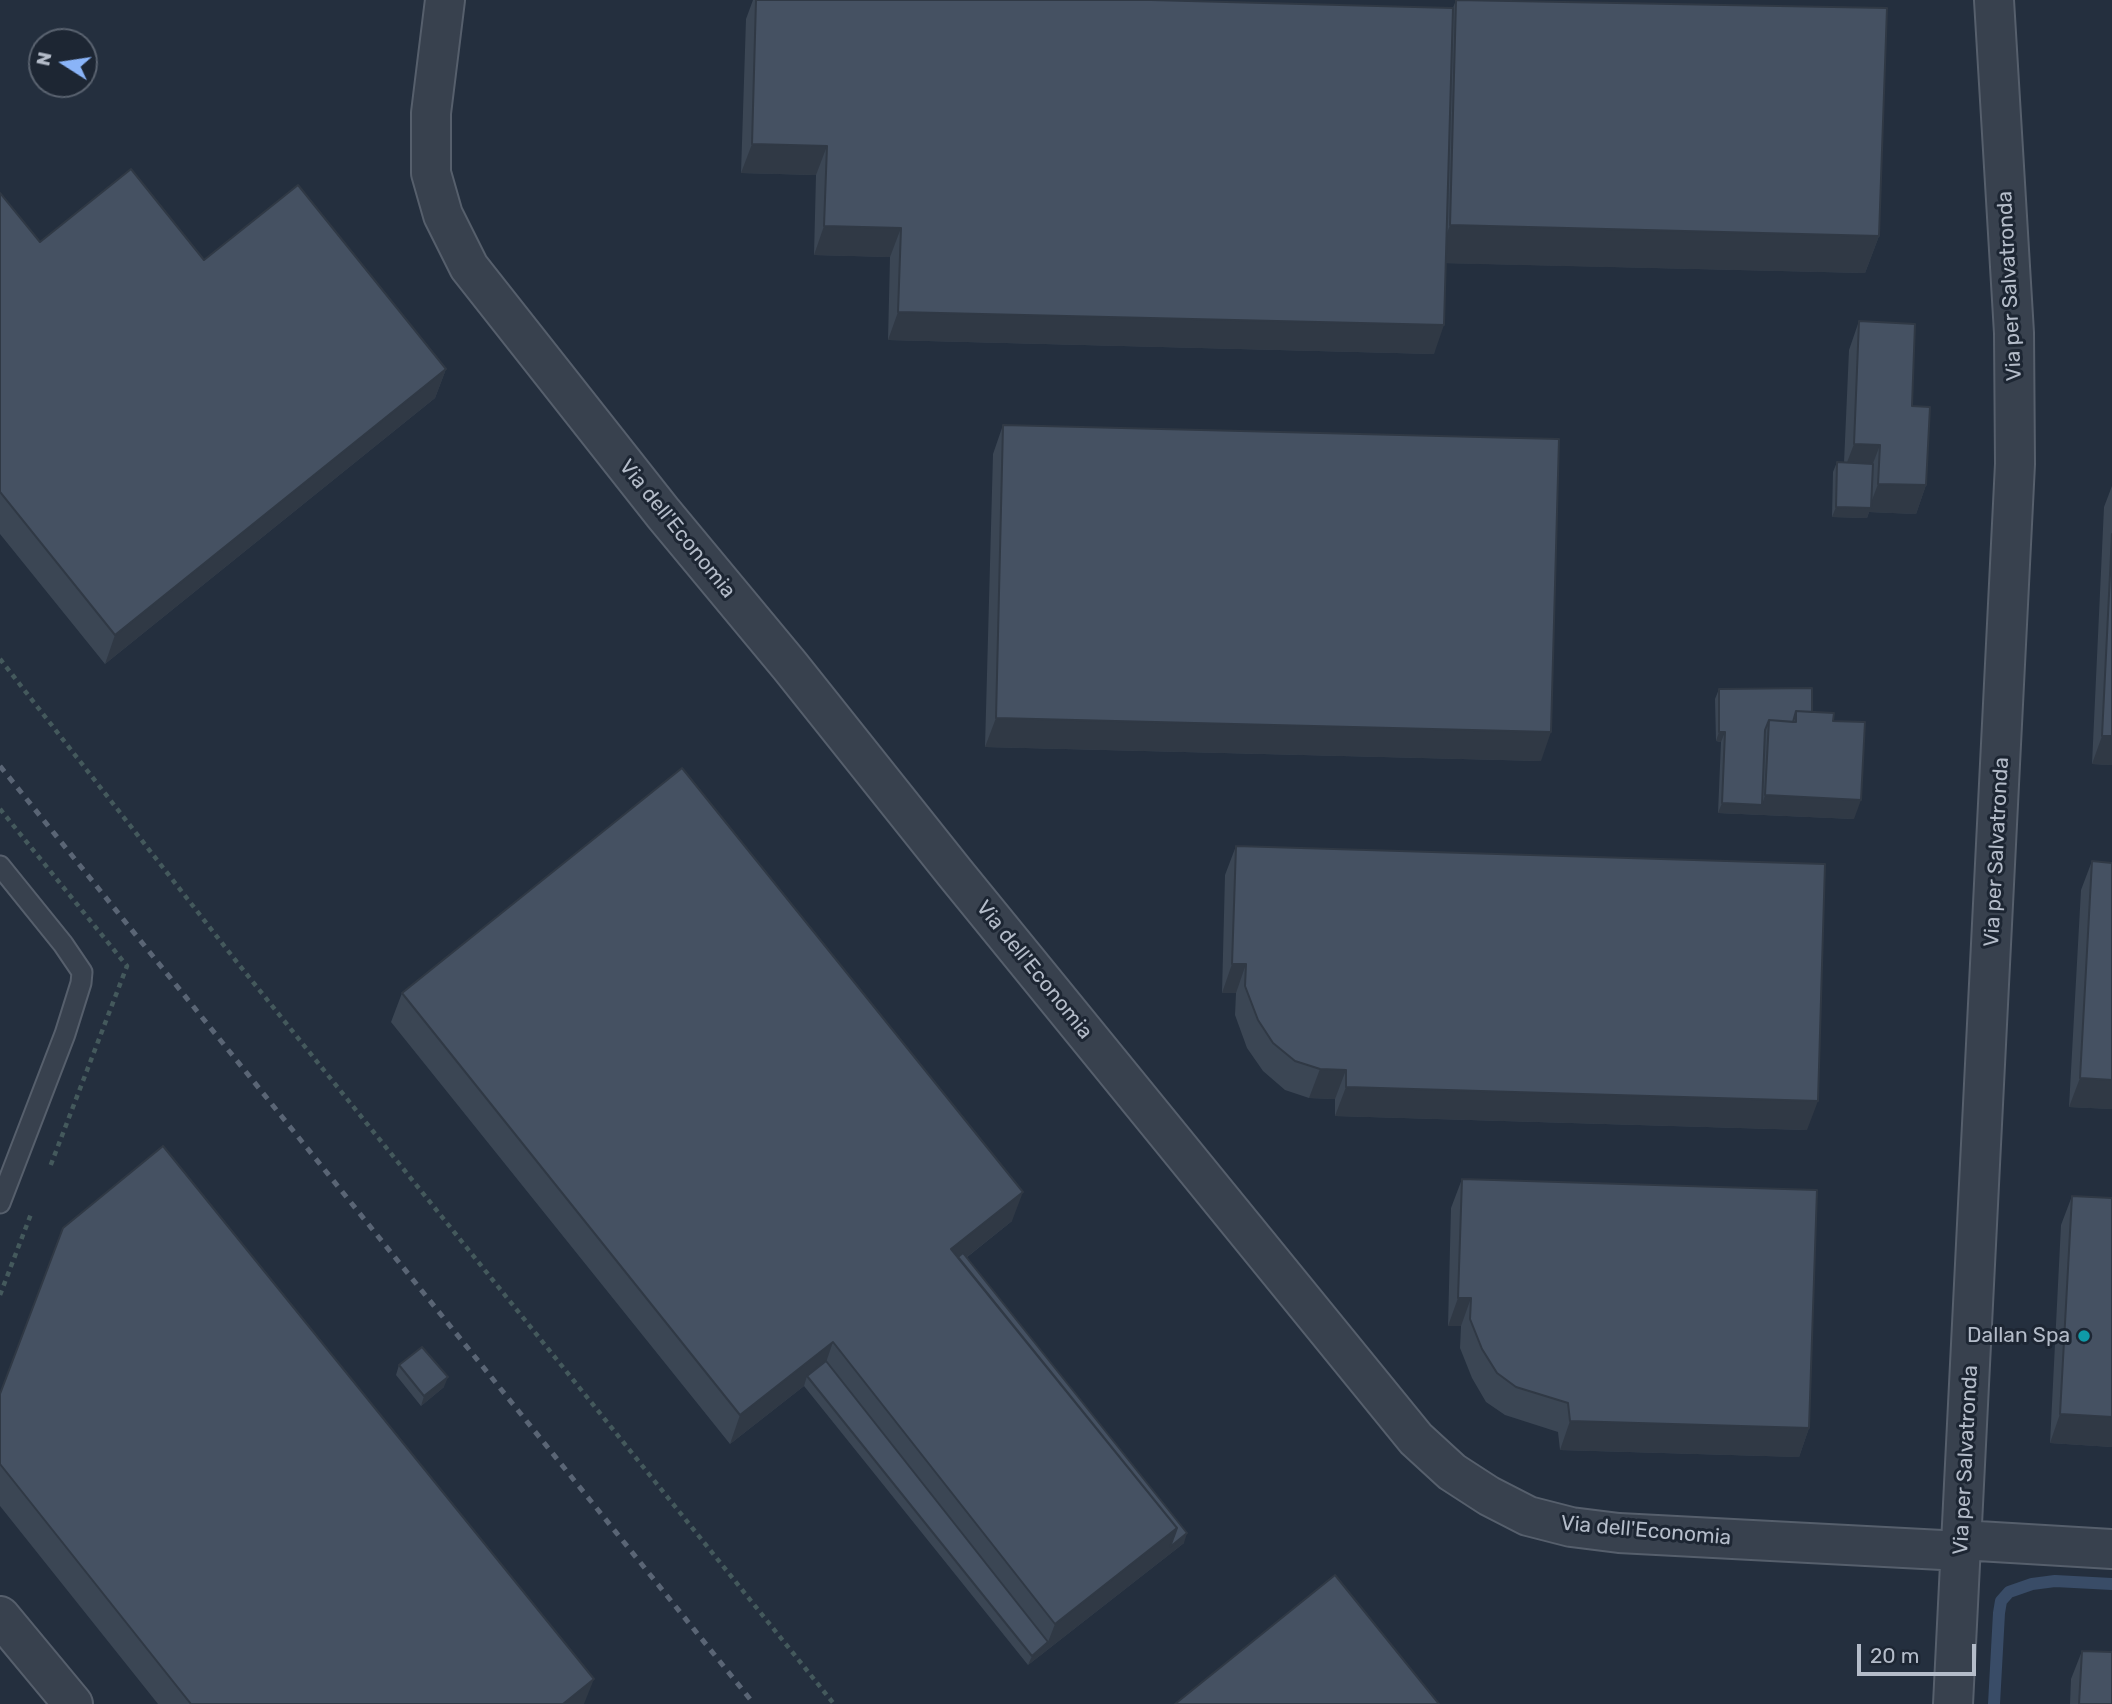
<!DOCTYPE html>
<html>
<head>
<meta charset="utf-8">
<style>
  body { margin:0 }
  #map { position:relative; width:2112px; height:1704px; overflow:hidden; background:#242f3e; font-family:Rubik,sans-serif }
  canvas { display:block }
  .north { position:absolute; left:28px; top:28px; width:70px; height:70px; box-sizing:border-box; background:#1d2633; border:2px solid #59626f; border-radius:50%; rotate:282deg; font-size:19px; font-weight:700; line-height:28px; text-align:center; color:#b4bcc9 }
  .north::after { content:''; display:block; margin:auto; width:24px; height:32px; background:#8ab4f8; clip-path:polygon(50% 0,100% 100%,50% 72%,0 100%) }
  .scale { position:absolute; left:1857px; top:1644px; width:119px; height:32px; box-sizing:border-box; border:4px solid #b4bcc9; border-top:0; padding-left:9px; font-size:21px; line-height:24px; white-space:nowrap; color:#b4bcc9; -webkit-text-stroke:5px #1d2633; paint-order:stroke }
</style>
</head>
<body>
<div id="map">
<canvas width="2112" height="1704"></canvas>
<div class="north">N</div>
<div class="scale">20 m</div>
</div>
<script>
const c = document.querySelector('canvas').getContext('2d');
c.lineJoin = 'round';
function poly(rows) {
  const path = new Path2D();
  for (const r of rows) {
    path.moveTo(r[0], r[1]);
    for (let i = 2; i < r.length; i += 2) path.lineTo(r[i], r[i + 1]);
  }
  return path;
}
function strokePath(path, color, width, dash) {
  c.strokeStyle = color;
  c.lineWidth = width;
  c.lineCap = dash ? 'butt' : 'round';
  c.setLineDash(dash || []);
  c.stroke(path);
}
function fill(path, color) {
  c.fillStyle = color;
  c.fill(path, 'evenodd');
}
function label(font, color, halo, rows, align = 'center') {
  c.font = font + ' Rubik,sans-serif';
  c.lineWidth = 6;
  c.setLineDash([]);
  c.textBaseline = 'middle';
  c.strokeStyle = halo;
  c.fillStyle = color;
  for (const [text, x, y, turn = 0] of rows) {
    c.save();
    c.translate(x, y);
    c.rotate((+turn || 0) * Math.PI / 180);
    c.textAlign = isNaN(turn) ? turn : align;
    if (halo) c.strokeText(text, 0, 0);
    c.fillText(text, 0, 0);
    c.restore();
  }
}
const stream = poly([
  [1994,1704,1999,1613,2001,1601,2009,1592,2032,1584,2055,1581,2112,1584]
]);
const path = poly([
  [0,659,236,961,834,1704],
  [0,809,127,966,50,1167],
  [0,1295,31,1214]
]);
const lane = poly([
  [0,866,63,944,82,972,81,983,65,1034,0,1203]
]);
const street = poly([
  [445,0,431,113,431,173,443,215,469,267,663,513,790,666,955,873,1416,1439,1452,1472,1489,1496,1528,1516,1571,1527,1619,1533,1961,1551],
  [1961,1540,2112,1549],
  [0,1616,73,1704],
  [1953,1704,2015,464,2014,333,1994,0]
]);
const rail = poly([
  [0,766,754,1704]
]);
const wall = poly([
  [753,0,1151,0,1453,8,1456,0,1879,236,1865,273,1446,263,1434,354,888,340,890,257,814,255,816,175,741,173,746,19],
  [0,193,40,242,204,260,446,369,435,398,105,664,0,534],
  [1859,321,1912,406,1926,485,1916,514,1869,512,1867,518,1832,517,1833,472,1837,462,1844,463,1849,350],
  [1003,425,1541,761,985,747,993,454],
  [2112,486,2112,765,2092,764,2104,507],
  [1719,689,1813,712,1833,721,1854,819,1718,813,1721,742,1716,741,1715,699],
  [1236,846,1807,1130,1335,1116,1335,1099,1309,1098,1285,1090,1263,1071,1247,1048,1235,1015,1236,993,1222,993,1225,875],
  [2092,861,2112,863,2112,1109,2069,1107,2081,890],
  [402,993,1012,1221,966,1258,1184,1543,1028,1665,804,1386,730,1444,391,1022],
  [1462,1179,1809,1428,1799,1457,1560,1450,1558,1432,1505,1415,1486,1402,1472,1378,1460,1348,1461,1326,1448,1326,1451,1208],
  [2072,1196,2112,1198,2112,1447,2050,1443,2061,1225],
  [399,1365,444,1387,421,1406,396,1375],
  [0,1394,584,1704,158,1704,0,1506],
  [2082,1651,2112,1704,2070,1704,2071,1679]
]);
const shadedWall = poly([
  [752,144,827,146,816,175,741,173],
  [1450,225,1879,236,1865,273,1436,263],
  [824,226,901,228,890,257,814,255],
  [898,312,1444,325,1434,354,888,340],
  [446,369,435,398,105,664,115,635],
  [1854,444,1880,445,1869,474,1843,473],
  [1878,484,1926,485,1916,514,1869,512,1867,518,1832,517,1836,507,1869,508],
  [996,718,1551,732,1541,761,985,747],
  [1719,732,1725,732,1721,742,1716,741],
  [2102,736,2112,736,2112,765,2092,764],
  [1765,795,1861,800,1854,819,1718,813,1722,803,1762,805],
  [1232,964,1246,964,1236,993,1222,993],
  [1320,1069,1346,1070,1335,1099,1309,1098],
  [2080,1078,2112,1080,2112,1109,2069,1107],
  [1346,1087,1818,1101,1807,1130,1335,1116],
  [1023,1192,1012,1221,948,1272,951,1249],
  [1458,1298,1471,1298,1461,1326,1448,1326],
  [833,1342,823,1371,807,1376,804,1386,730,1444,740,1415],
  [448,1377,444,1387,421,1406,424,1396],
  [2060,1414,2112,1417,2112,1447,2050,1443],
  [1570,1421,1809,1428,1799,1457,1560,1450],
  [1177,1528,1187,1533,1184,1543,1028,1665,1032,1656,1048,1642,1055,1624],
  [594,1679,584,1704,563,1704]
]);
const building = poly([
  [756,0,1151,0,1453,8,1444,325,898,312,901,228,824,226,827,146,752,144,756,0],
  [1456,0,1887,8,1879,236,1450,225,1456,0],
  [131,169,204,260,298,185,446,369,115,635,0,492,0,193,40,242,131,169],
  [1859,321,1915,324,1912,406,1930,407,1926,485,1878,484,1880,445,1854,444,1859,321],
  [1003,425,1559,439,1551,732,996,718,1003,425],
  [1837,462,1873,464,1871,508,1836,507,1837,462],
  [2112,534,2112,736,2102,736,2112,534],
  [1812,688,1812,712,1796,711,1793,722,1769,720,1765,730,1762,805,1722,803,1725,732,1719,732,1719,689,1812,688],
  [1796,711,1834,713,1833,721,1865,722,1861,800,1765,795,1769,720,1796,722,1796,711],
  [682,768,1023,1192,951,1249,1177,1528,1055,1624,833,1342,740,1415,402,993,682,768],
  [1236,846,1825,864,1818,1101,1346,1087,1346,1070,1320,1069,1295,1061,1273,1043,1258,1020,1245,986,1246,964,1232,964,1236,846],
  [2092,861,2112,863,2112,1080,2080,1078,2092,861],
  [163,1146,594,1679,563,1704,191,1704,0,1464,0,1394,63,1228,163,1146],
  [1462,1179,1817,1190,1809,1428,1570,1421,1568,1403,1516,1387,1497,1373,1482,1349,1470,1319,1471,1298,1458,1298,1462,1179],
  [2072,1196,2112,1198,2112,1417,2060,1414,2072,1196],
  [963,1253,1187,1533,1170,1547,1177,1528,958,1257,963,1253],
  [422,1347,448,1377,424,1396,399,1365,422,1347],
  [826,1361,1048,1642,1032,1656,807,1376,826,1361],
  [1335,1575,1439,1704,1175,1704,1335,1575],
  [2082,1651,2112,1652,2112,1704,2079,1704,2082,1651]
]);
const markers = [
  [2084,1336,7,"#0f9aa8"]
];
const streetNames = [
  ["Via per Salvatronda",2010,286,-93],
  ["Via dell'Economia",677,529,51],
  ["Via per Salvatronda",1997,852,-87],
  ["Via dell'Economia",1034,970,51],
  ["Via per Salvatronda",1966,1460,-87],
  ["Via dell'Economia",1646,1531,5]
];
const poiNames = [
  ["Dallan Spa",2070,1336]
];
strokePath(stream, '#394c67', 12);
strokePath(lane, '#565f6c', 23);
strokePath(street, '#565f6c', 42);
strokePath(path, '#44595c', 4.5, [5, 5]);
strokePath(lane, '#38414e', 19);
strokePath(street, '#38414e', 38);
strokePath(rail, '#5a6575', 5, [7, 7]);
fill(wall, '#3b4654');
fill(shadedWall, '#303945');
fill(building, '#455162');
strokePath(building, '#303945', 2);
for (const [x, y, r, color] of markers) {
  const dot = new Path2D();
  dot.arc(x, y, r, 0, 2 * Math.PI);
  c.fillStyle = color;
  c.fill(dot);
  strokePath(dot, '#1d2633', 2.5);
}
label('21px', '#b4bcc9', '#1d2633', streetNames);
label('21px', '#b4bcc9', '#1d2633', poiNames, 'right');
</script>
</body>
</html>
